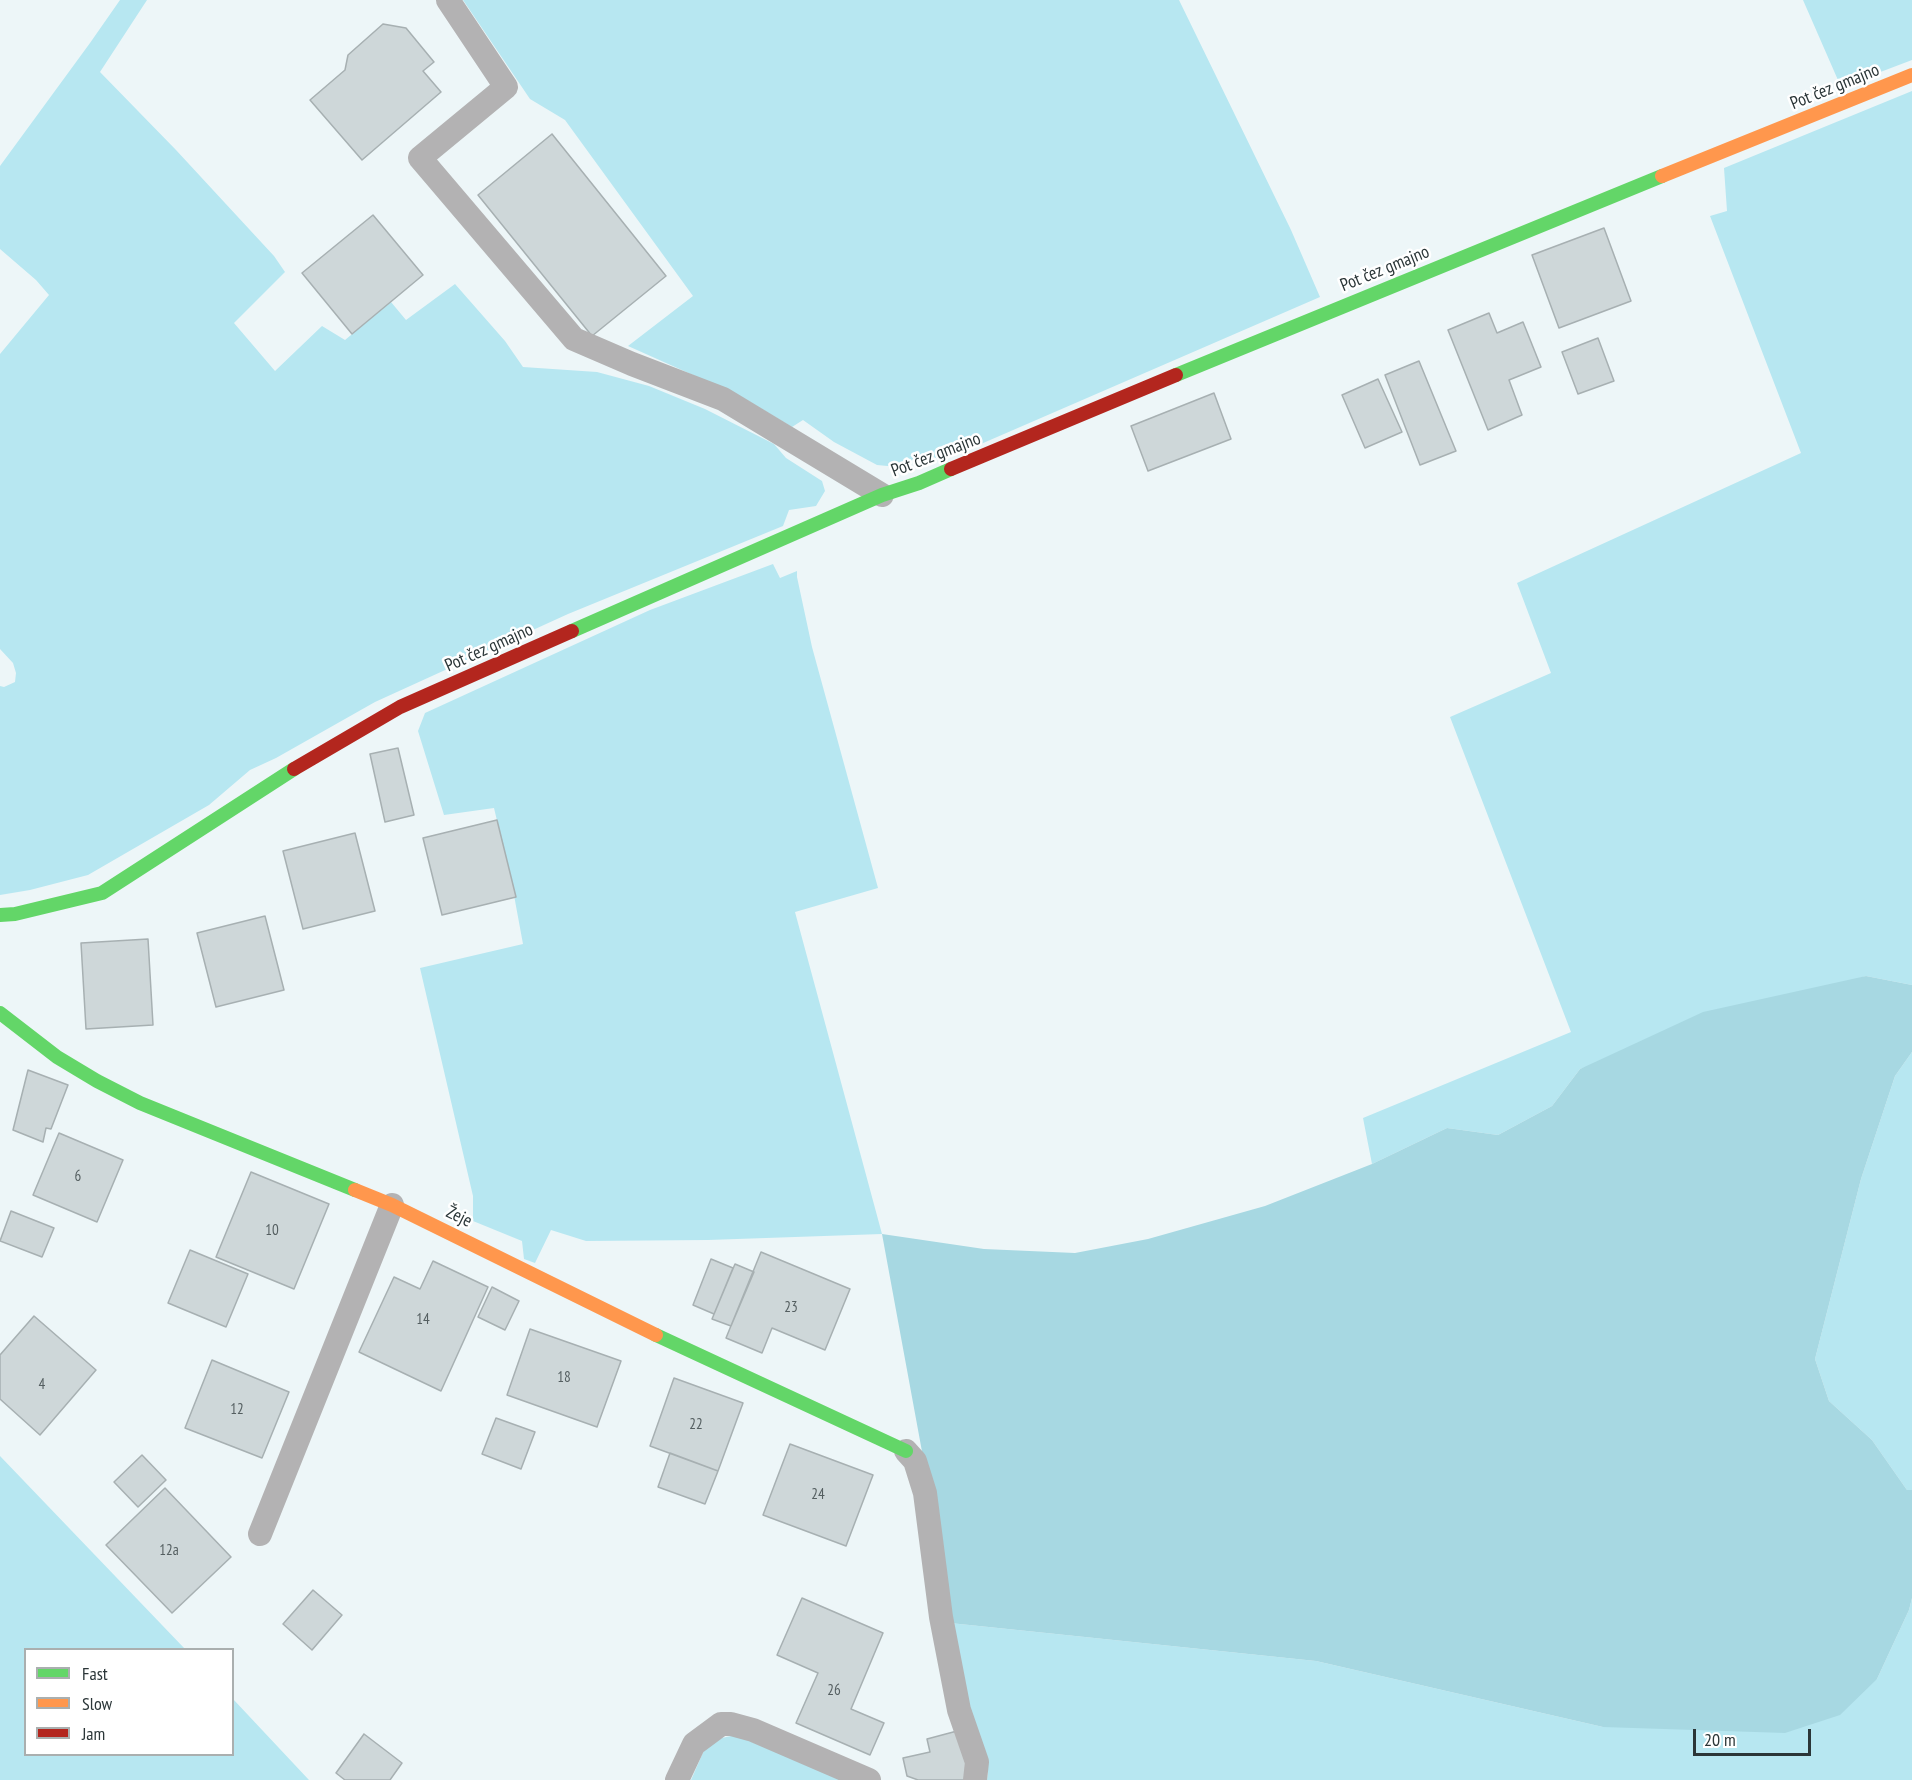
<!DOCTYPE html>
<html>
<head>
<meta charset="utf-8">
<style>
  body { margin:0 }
  #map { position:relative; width:1912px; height:1780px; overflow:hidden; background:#edf6f8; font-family:"PT Sans Narrow",sans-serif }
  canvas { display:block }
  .legend { position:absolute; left:24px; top:1648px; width:210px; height:108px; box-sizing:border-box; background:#fff; border:2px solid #aaafaf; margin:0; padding:8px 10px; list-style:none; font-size:18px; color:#2b3638 }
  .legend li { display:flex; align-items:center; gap:12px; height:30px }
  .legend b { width:30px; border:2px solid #aaafaf }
  .scale { position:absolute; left:1693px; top:1729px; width:118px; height:27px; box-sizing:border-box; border:3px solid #2b3638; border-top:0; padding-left:8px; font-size:18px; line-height:21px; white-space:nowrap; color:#2b3638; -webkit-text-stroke:4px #fff; paint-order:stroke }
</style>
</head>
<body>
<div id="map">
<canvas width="1912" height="1780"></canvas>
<ul class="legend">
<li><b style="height:8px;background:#63d668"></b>Fast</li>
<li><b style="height:8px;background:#ff974d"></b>Slow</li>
<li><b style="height:8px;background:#b3261e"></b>Jam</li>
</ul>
<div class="scale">20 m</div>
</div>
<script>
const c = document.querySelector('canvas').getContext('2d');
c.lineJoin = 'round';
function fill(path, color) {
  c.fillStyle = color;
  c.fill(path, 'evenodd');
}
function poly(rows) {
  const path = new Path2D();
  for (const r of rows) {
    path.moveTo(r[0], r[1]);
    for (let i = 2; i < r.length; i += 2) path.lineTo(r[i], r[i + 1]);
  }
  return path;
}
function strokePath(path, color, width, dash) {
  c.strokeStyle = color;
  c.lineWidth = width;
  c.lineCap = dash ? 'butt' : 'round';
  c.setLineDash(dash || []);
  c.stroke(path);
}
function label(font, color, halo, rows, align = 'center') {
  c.font = font + ' "PT Sans Narrow",sans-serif';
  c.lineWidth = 5;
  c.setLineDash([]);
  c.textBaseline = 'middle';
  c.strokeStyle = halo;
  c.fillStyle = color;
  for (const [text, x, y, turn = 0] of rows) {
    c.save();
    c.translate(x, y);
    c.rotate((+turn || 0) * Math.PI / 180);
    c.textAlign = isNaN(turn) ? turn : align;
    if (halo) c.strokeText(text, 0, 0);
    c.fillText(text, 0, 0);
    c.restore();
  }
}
const green = poly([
  [120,0,147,0,100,72,176,150,274,256,285,272,234,323,275,371,322,326,345,340,391,302,406,320,455,284,505,341,523,367,597,372,649,386,705,409,774,444,786,458,822,481,825,491,816,506,789,510,783,526,568,614,375,702,276,758,250,770,209,805,88,875,30,890,0,895,0,686,4,687,15,682,16,673,13,663,0,649,0,354,49,295,36,280,0,249,0,166,90,43],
  [463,0,1179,0,1291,230,1320,297,944,460,923,455,898,467,877,465,834,442,803,420,792,427,740,396,628,346,693,296,565,120,530,99],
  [1803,0,1912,0,1912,60,1841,87],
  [1912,91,1912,985,1866,976,1580,1069,1552,1106,1498,1135,1447,1128,1372,1164,1363,1118,1571,1032,1450,717,1551,673,1517,583,1801,453,1710,216,1727,211,1724,168],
  [773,564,780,578,797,571,797,577,812,647,878,888,795,912,882,1234,708,1240,586,1241,551,1230,535,1263,524,1259,522,1241,473,1221,473,1196,420,968,523,944,511,879,494,808,444,815,418,731,425,713,650,610],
  [1912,1052,1912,1490,1907,1490,1872,1440,1829,1401,1815,1359,1861,1179,1895,1076],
  [0,1456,185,1649,26,1650,26,1754,232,1754,233,1699,309,1780,0,1780],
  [1912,1598,1912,1780,987,1780,988,1773,963,1692,950,1623,1316,1661,1603,1727,1877,1679,1909,1610],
  [735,1735,843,1780,691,1780,705,1748,722,1738]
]);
const forest = poly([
  [1866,976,1912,985,1912,1052,1895,1076,1861,1179,1815,1359,1829,1401,1872,1440,1907,1490,1912,1490,1912,1598,1909,1610,1877,1679,1840,1715,1785,1733,1603,1727,1316,1661,950,1623,930,1495,882,1234,984,1249,1075,1253,1148,1239,1265,1206,1372,1164,1447,1128,1498,1135,1552,1106,1580,1069,1703,1012]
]);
const building = poly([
  [383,24,406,28,434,62,423,71,441,92,362,160,310,100,345,70,348,55,383,24],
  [552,134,666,276,592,336,478,195,552,134],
  [373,215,423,275,352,334,302,273,373,215],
  [1604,228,1631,301,1559,328,1532,255,1604,228],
  [1489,313,1497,333,1523,322,1541,367,1509,380,1522,415,1488,430,1448,330,1489,313],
  [1598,338,1614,381,1578,394,1562,352,1598,338],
  [1419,361,1456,451,1420,465,1385,375,1419,361],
  [1378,379,1402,432,1365,448,1342,395,1378,379],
  [1214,393,1231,439,1148,471,1131,426,1214,393],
  [398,748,414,815,385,822,370,754,398,748],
  [497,820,516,897,442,915,423,838,497,820],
  [355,833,375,911,303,929,283,851,355,833],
  [265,916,284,990,216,1007,197,933,265,916],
  [148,939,153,1025,86,1029,81,943,148,939],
  [28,1070,68,1085,51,1129,46,1128,43,1142,13,1130,28,1070],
  [59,1133,123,1160,97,1222,33,1195,59,1133],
  [251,1172,329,1204,294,1289,216,1257,251,1172],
  [11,1211,54,1228,42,1257,0,1241,11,1211],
  [190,1250,248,1274,226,1327,168,1303,190,1250],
  [761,1252,850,1289,825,1350,772,1328,762,1353,726,1338,761,1252],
  [711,1259,733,1268,714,1314,693,1305,711,1259],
  [433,1261,488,1287,441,1391,359,1352,394,1277,420,1289,433,1261],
  [735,1264,754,1272,731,1326,712,1319,735,1264],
  [492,1287,519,1301,505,1330,478,1317,492,1287],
  [34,1316,96,1370,40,1435,0,1399,0,1355,34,1316],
  [530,1329,621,1361,597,1427,507,1395,530,1329],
  [212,1360,289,1392,262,1458,185,1428,212,1360],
  [674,1378,743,1403,718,1471,650,1446,674,1378],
  [496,1418,535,1432,521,1469,482,1454,496,1418],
  [790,1444,873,1475,846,1546,763,1515,790,1444],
  [670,1453,718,1471,705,1504,658,1487,670,1453],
  [142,1455,166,1480,138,1507,114,1482,142,1455],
  [165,1488,231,1557,172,1613,106,1545,165,1488],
  [313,1590,342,1615,312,1650,283,1624,313,1590],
  [802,1598,883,1633,851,1709,884,1723,870,1755,796,1723,818,1673,777,1655,802,1598],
  [957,1731,969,1773,966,1780,918,1780,907,1776,903,1758,930,1752,927,1739,957,1731],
  [364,1734,402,1763,390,1780,345,1780,336,1773,364,1734]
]);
const lane = poly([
  [448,0,506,87,420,158,574,339,632,364,723,399,882,495],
  [906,1451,915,1461,925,1493,941,1617,959,1710,977,1762,975,1780],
  [260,1534,392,1205],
  [677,1780,694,1744,721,1724,731,1724,753,1730,869,1780]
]);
const fast = poly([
  [1176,375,1662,176],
  [572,631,882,495,919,483,951,469],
  [0,915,15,914,102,893,294,769],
  [0,1013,57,1057,97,1081,140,1103,355,1190],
  [656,1335,906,1451]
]);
const slow = poly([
  [1662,176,1912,75],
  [355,1190,392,1205,656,1335]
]);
const jam = poly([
  [951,469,1176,375],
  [294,769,400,707,572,631]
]);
const numberNames = [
  ["6",78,1177],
  ["10",272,1231],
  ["23",791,1308],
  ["14",423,1320],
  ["18",564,1378],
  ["4",42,1385],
  ["12",237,1410],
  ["22",696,1425],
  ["24",818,1495],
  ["12a",169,1551],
  ["26",834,1691]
];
const streetNames = [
  ["Pot čez gmajno",1835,87,-22],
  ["Pot čez gmajno",1385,269,-22],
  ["Pot čez gmajno",936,455,-21],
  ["Pot čez gmajno",489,648,-24],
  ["Žeje",459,1217,26]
];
fill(green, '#b7e7f1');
fill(forest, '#a7d8e2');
fill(building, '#ced7d9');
strokePath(building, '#a7b0b2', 1.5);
strokePath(lane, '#b3b2b3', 24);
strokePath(fast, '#63d668', 14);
strokePath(slow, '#ff974d', 14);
strokePath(jam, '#b3261e', 14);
label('15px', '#545e60', null, numberNames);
label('18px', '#2b3638', '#fff', streetNames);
</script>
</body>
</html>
